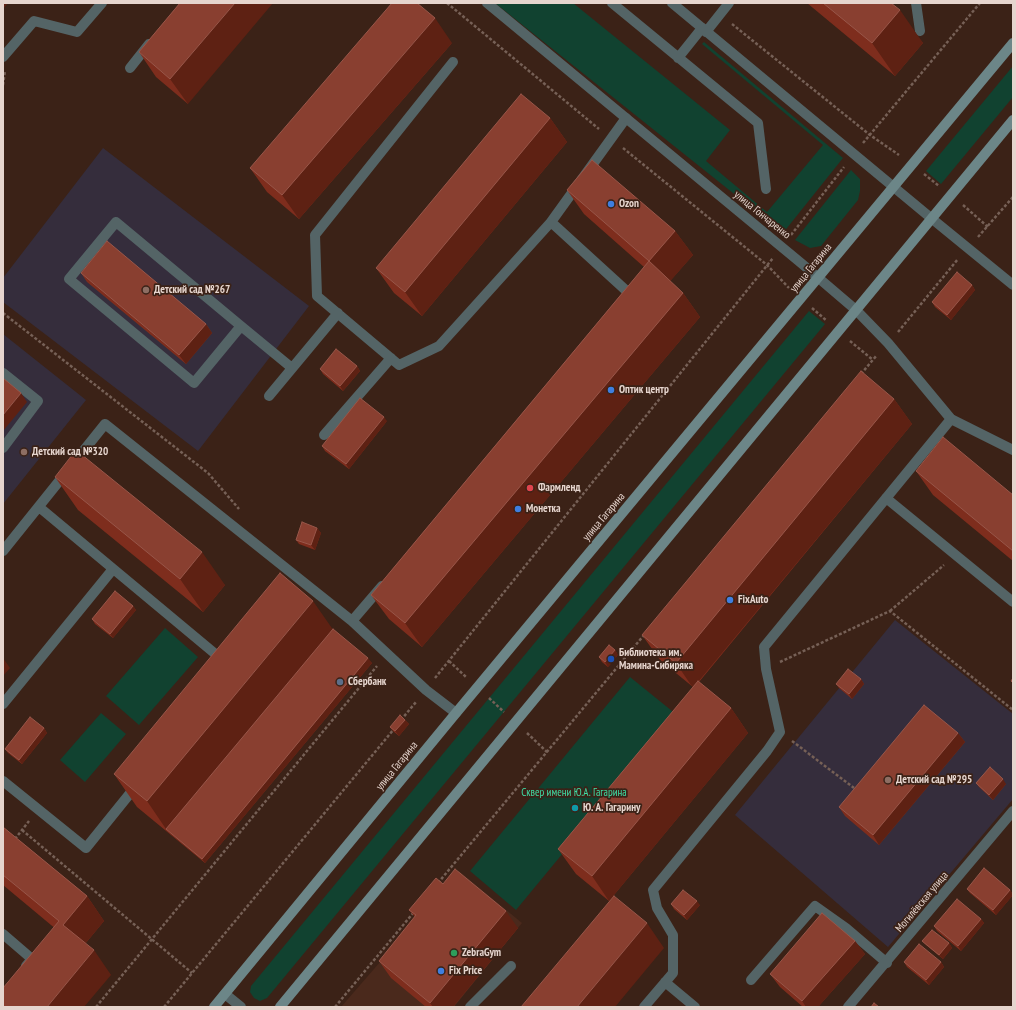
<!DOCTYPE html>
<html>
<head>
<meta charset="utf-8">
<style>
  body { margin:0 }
  #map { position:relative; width:1016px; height:1010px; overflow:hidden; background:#3b2217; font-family:"PT Sans Narrow",sans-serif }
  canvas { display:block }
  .frame { position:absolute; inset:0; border:4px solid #e6d5ce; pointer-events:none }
</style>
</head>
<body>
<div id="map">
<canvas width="1016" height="1010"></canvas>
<div class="frame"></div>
</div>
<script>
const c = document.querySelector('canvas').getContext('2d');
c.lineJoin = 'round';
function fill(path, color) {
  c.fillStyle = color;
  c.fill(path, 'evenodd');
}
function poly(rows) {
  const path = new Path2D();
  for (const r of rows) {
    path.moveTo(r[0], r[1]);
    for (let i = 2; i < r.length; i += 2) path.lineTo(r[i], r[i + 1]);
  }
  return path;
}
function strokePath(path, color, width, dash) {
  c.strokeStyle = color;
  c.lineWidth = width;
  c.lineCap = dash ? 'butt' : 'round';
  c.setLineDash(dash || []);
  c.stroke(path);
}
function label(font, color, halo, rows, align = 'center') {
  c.font = font + ' "PT Sans Narrow",sans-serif';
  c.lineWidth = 3.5;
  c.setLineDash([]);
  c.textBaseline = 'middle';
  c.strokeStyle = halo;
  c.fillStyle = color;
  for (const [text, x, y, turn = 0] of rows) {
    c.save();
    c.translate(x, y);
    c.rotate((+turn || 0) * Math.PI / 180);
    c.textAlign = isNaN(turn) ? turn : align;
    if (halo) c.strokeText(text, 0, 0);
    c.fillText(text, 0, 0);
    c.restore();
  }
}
const built = poly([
  [459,871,522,923,454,1007,341,1007]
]);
const education = poly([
  [103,148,309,306,198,451,3,302,3,278],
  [3,334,86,400,3,504],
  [895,620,1013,714,1013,799,888,947,735,815]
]);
const green = poly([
  [495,3,573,3,730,130,706,161,767,212,823,145,702,44,704,42,843,158,783,233],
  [1013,66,1013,97,941,184,926,171],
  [851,170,860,179,860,191,858,200,821,246,810,248,795,240],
  [809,311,825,324,267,998,260,1001,254,998,250,992,251,986],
  [165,628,198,657,139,725,106,696],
  [630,677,677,715,516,910,470,871],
  [101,713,126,734,85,782,60,760]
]);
const path = poly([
  [447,3,599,129],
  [732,24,870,135,899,155],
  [3,85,5,71],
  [863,143,980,3],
  [623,148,767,265,789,288],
  [924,174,939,186],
  [963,205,988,227],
  [791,235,844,167],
  [978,237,1013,197],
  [812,308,827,321],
  [3,313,208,473,239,509],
  [898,332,958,259],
  [850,341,873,360],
  [861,374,877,355],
  [890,611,944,565],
  [449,661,466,677],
  [780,662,890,611,1013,710],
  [435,678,773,258],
  [489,698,504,712],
  [401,720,416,702],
  [527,733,547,752],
  [792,741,854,788],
  [22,830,192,973],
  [15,839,29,821],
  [438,883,644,635],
  [96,1007,377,666],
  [164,1007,394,729],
  [335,1007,414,912]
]);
const service = poly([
  [612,3,758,123,766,189],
  [916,3,920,31],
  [706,32,729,3],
  [3,57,34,21,77,32,102,3],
  [678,58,702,28],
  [453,62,315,235,317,296,399,365,439,346,551,222],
  [130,68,149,44],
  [626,118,551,222,631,295,629,298],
  [241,326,194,383,69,279,116,222,241,326,292,368],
  [3,373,38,401,3,448],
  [269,396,338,313],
  [324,435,391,358],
  [886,498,1013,602],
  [39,507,225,662],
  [3,551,105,424,352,621,426,690,456,713],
  [352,621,382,586],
  [3,704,113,569],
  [3,781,86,848,136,786],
  [3,934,32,959,26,966],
  [751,980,815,906,846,928,887,963],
  [665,982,695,1007],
  [470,1007,511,966],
  [644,1007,673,973,673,935,657,908,653,890,767,751,780,732,766,669,764,647,951,419]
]);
const minor = poly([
  [931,218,1013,285],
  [856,310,888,343,951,419,1013,450],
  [848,1007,1013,811]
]);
const tertiary = poly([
  [487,3,801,263,856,310],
  [672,3,931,218],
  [225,994,241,1007]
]);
const secondary = poly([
  [214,1007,456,713,1013,43],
  [280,1007,1013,120]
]);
const wall = poly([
  [180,3,188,104,156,77,139,52],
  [807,3,891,3,923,43,895,76],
  [452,43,299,219,267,192,250,168],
  [550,118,567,142,422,316,394,293,376,268],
  [567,190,675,231,693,255,670,281,683,293,700,317,422,647,389,619,371,595,644,267,584,214],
  [81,273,206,324,212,333,186,364,87,282],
  [972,285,975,290,951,320,935,307,932,302],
  [357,366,360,371,343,391,323,374,320,369],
  [894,399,912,424,699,682,731,708,748,733,609,901,576,874,558,849,693,687,660,660,642,635],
  [387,421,349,469,325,451,322,446],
  [916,471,1013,495,1013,561,933,495],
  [55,477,225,585,203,612,78,510],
  [317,528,321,533,315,550,299,544,296,540],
  [133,606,136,610,113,638,95,624,92,619],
  [333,629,372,663,205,863,137,807,114,774],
  [615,650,618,655,608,667,602,662,599,657],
  [861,679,864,684,852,699,839,688,836,684],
  [405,720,409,724,399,736,393,731,390,727],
  [44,728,47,733,22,764,8,753,5,749],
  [958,733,965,742,879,845,845,816,839,807],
  [976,783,1006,784,993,800,979,787],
  [3,827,87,896,104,921,85,944,111,975,3,885],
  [443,884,518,928,453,1007,426,1007,391,978,379,961,415,917,409,910],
  [967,889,1010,890,1013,895,996,915,970,893],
  [671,904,700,905,687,920,674,909],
  [981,919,984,923,961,951,937,931,934,926],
  [855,941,865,954,818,1007,803,1007,780,987,770,974],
  [922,941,949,943,952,948,943,959,926,945],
  [904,962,941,962,944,967,929,985,907,967]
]);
const shadedWall = poly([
  [3,3,8,3,3,9],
  [235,3,273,3,188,104,170,79],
  [900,10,923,43,895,76,872,43],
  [435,18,452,43,299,219,282,195],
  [550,118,567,142,422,316,405,292],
  [675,231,693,255,666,286,649,261],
  [972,285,975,290,951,320,947,315],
  [683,293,700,317,422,647,405,623],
  [206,324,212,333,186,364,179,355],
  [357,366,360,371,343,391,340,386],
  [21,393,27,402,3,431,3,415],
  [894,399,912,424,693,688,676,663],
  [384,417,387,421,349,469,346,464],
  [317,528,321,533,315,550,311,545],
  [202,552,225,585,203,612,180,579],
  [313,601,336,634,166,829,147,801],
  [133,606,136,610,113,638,110,634],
  [615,650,618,655,608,667,605,662],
  [3,658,10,668,3,676],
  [368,658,372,663,205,863,202,859],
  [861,679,864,684,852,699,849,694],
  [731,708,748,733,609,901,592,876],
  [405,720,409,724,399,736,395,731],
  [44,728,47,733,22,764,19,760],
  [958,733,965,742,879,845,873,835],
  [1003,779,1006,784,993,800,989,795],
  [1010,890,1013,895,996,915,993,910],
  [87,896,104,921,80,950,63,925],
  [697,901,700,905,687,920,684,915],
  [506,911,518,928,453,1007,433,1007,430,1003],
  [981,919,984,923,961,951,958,946],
  [647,923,664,948,615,1007,577,1007],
  [855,941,865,954,818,1007,806,1007,802,1001],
  [949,943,952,948,943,959,939,955],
  [94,950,111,975,84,1007,47,1007],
  [941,962,944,967,929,985,926,980]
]);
const building = poly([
  [180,3,235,3,170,79,139,52,180,3],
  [392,3,417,3,435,18,282,195,250,168,392,3],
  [823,3,891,3,900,10,872,43,823,3],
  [521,94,550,118,405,292,376,268,521,94],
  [592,160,675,231,649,261,567,190,592,160],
  [107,241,206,324,179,355,81,273,107,241],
  [649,261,683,293,405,623,371,595,649,261],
  [957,272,972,285,947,315,932,302,957,272],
  [336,349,357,366,340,386,320,369,336,349],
  [861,371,894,399,676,663,642,635,861,371],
  [3,378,21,393,3,415,3,378],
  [360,398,384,417,346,464,322,446,360,398],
  [943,437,1013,495,1013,551,916,471,943,437],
  [76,450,202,552,180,579,55,477,76,450],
  [302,522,317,528,311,545,296,540,302,522],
  [280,573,313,601,147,801,114,774,280,573],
  [115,591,133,606,110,634,92,619,115,591],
  [333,629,368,658,202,859,166,829,333,629],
  [609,645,615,650,605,662,599,657,609,645],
  [848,669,861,679,849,694,836,684,848,669],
  [1013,678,1013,683,1011,681,1013,678],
  [698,681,731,708,592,876,558,849,698,681],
  [924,705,958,733,873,835,839,807,924,705],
  [400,715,405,720,395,731,390,727,400,715],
  [30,717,44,728,19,760,5,749,30,717],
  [990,767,1003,779,989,795,976,783,990,767],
  [3,827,87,896,63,925,94,950,47,1007,3,1007,3,988,59,921,3,875,3,827],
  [984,868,1010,890,993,910,967,889,984,868],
  [455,869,506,911,430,1003,379,961,416,915,409,910,436,878,443,884,455,869],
  [683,890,697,901,684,915,671,904,683,890],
  [614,896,647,923,577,1007,521,1007,614,896],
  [957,899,981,919,958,946,934,926,957,899],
  [822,913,855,941,802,1001,770,974,822,913],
  [932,930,949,943,939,955,922,941,932,930],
  [919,944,941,962,926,980,904,962,919,944],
  [874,1003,879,1007,871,1007,874,1003]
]);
const markers = [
  [611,204,4,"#3f7fe0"],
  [146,290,4,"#8d6e63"],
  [611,390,4,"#3f7fe0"],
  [24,452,4,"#8d6e63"],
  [530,488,4,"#e0444e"],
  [518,509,4,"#3f7fe0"],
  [730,600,4,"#3f7fe0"],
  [611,659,4,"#1a4fb4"],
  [340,682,4,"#5c6f8a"],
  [888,780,4,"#8d6e63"],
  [575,808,4,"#0f9aa8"],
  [454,953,4,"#2e9e5b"],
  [441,971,4,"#3f7fe0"]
];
const poiNames = [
  ["Ozon",619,204],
  ["Детский сад №267",154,290],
  ["Оптик центр",619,390],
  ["Детский сад №320",32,452],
  ["Фармленд",538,488],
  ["Монетка",526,509],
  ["FixAuto",738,600],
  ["Библиотека им.",619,653],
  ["Мамина-Сибиряка",619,666],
  ["Сбербанк",348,682],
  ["Детский сад №295",896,780],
  ["Ю. А. Гагарину",583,808],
  ["ZebraGym",462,953],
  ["Fix Price",449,971]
];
const streetNames = [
  ["улица Гончаренко",762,215,39],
  ["улица Гагарина",811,268,-51],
  ["улица Гагарина",604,517,-50],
  ["улица Гагарина",397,766,-51],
  ["Могилёвская улица",922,902,-50]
];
const parkNames = [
  ["Сквер имени Ю.А. Гагарина",574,793]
];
fill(built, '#4a291c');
fill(education, '#352d3c');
fill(green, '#114230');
strokePath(path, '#766056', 2.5, [3, 2]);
strokePath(service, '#546466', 10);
strokePath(minor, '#546466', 10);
strokePath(tertiary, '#546466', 10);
strokePath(secondary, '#6c8688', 10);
fill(wall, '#7e2d1d');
fill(shadedWall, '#5e2113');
fill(building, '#893f30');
strokePath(building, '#985649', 1);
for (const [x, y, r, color] of markers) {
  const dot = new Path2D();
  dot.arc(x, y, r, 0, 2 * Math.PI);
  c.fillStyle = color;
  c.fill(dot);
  strokePath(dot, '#3b2217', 1.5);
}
label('bold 11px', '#e6d5ce', '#3b2217', poiNames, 'left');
label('11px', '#e6d5ce', '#3b2217', streetNames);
label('11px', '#3fdda5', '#3b2217', parkNames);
</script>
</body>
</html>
